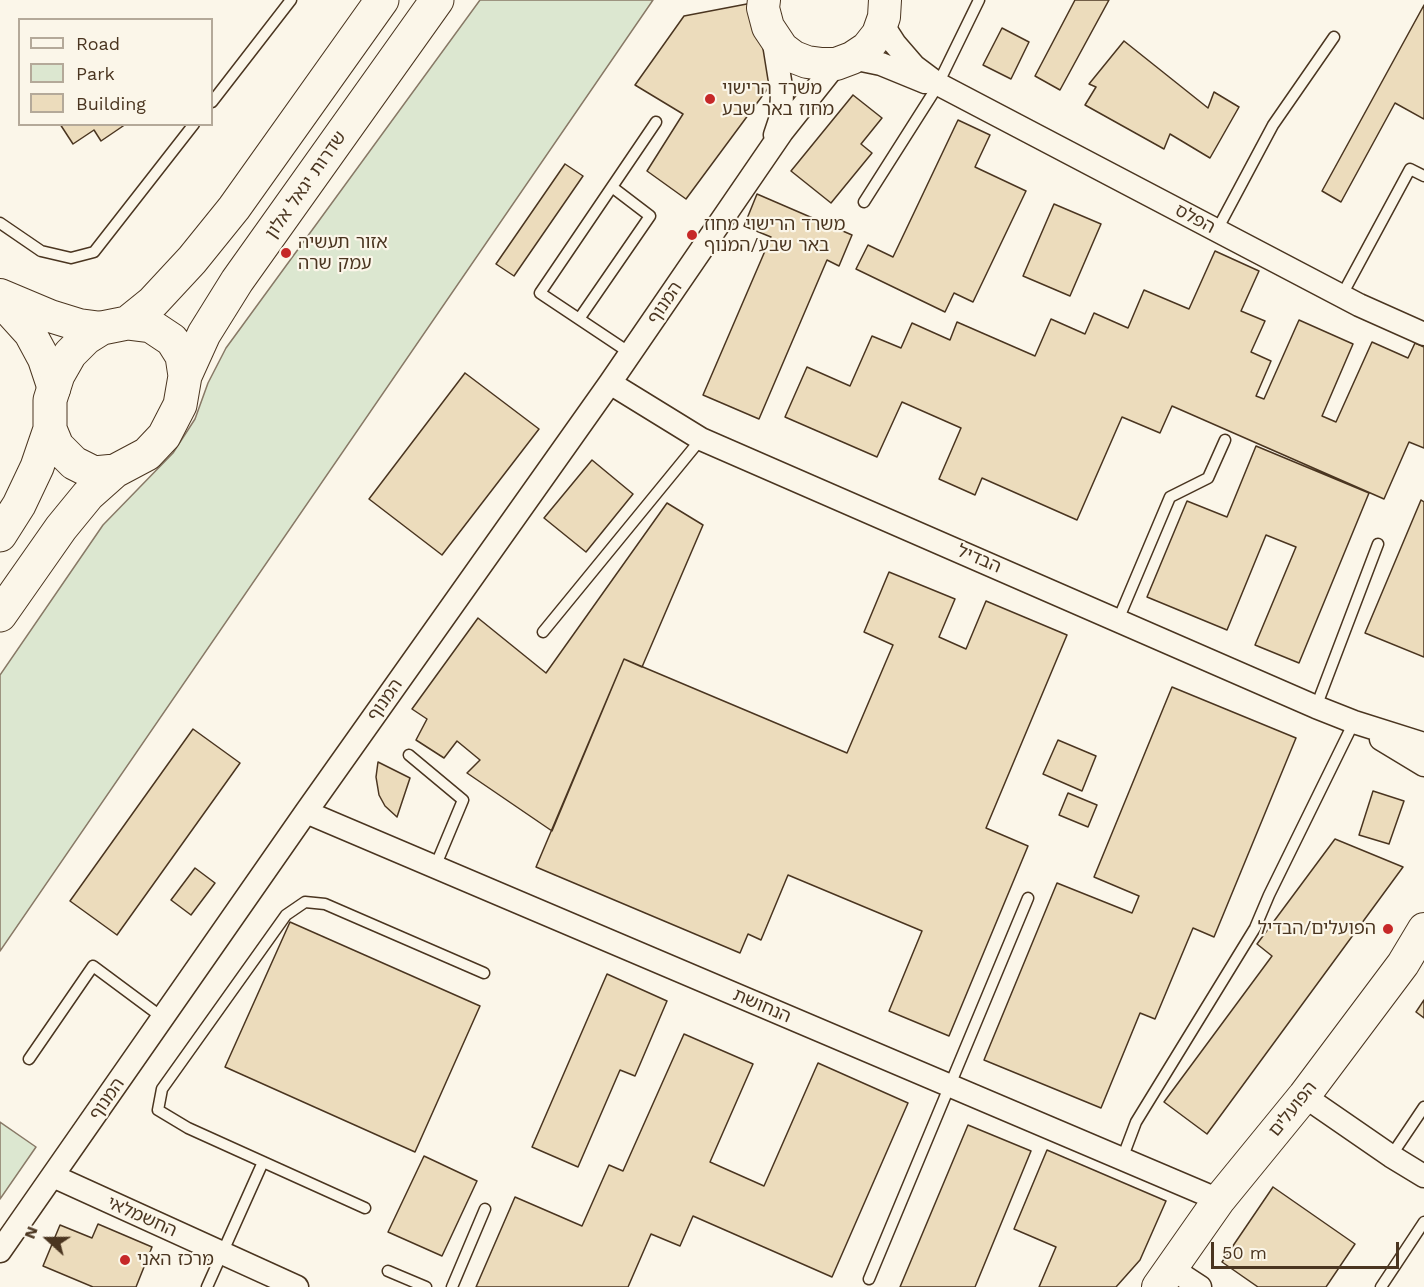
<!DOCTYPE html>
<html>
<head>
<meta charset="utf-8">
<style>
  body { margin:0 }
  #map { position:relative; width:1424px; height:1287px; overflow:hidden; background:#fbf6e9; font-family:"Work Sans",sans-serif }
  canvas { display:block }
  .legend { position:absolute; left:18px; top:18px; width:195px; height:108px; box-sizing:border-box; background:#fbf6e9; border:2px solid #b4a999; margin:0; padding:8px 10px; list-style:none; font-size:18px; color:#4a3520 }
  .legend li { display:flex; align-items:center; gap:12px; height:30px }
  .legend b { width:30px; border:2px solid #b4a999 }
  .north { position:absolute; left:18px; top:1209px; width:60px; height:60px; -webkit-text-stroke:4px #fbf6e9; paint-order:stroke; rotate:291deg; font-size:16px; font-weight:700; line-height:24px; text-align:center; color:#4a3520 }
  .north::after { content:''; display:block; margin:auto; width:21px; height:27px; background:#4a3520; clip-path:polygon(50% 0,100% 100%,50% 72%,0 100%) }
  .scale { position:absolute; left:1211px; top:1242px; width:188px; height:27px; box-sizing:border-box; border:3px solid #4a3520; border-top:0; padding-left:8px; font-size:18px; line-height:21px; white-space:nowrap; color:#4a3520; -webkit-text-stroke:4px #fbf6e9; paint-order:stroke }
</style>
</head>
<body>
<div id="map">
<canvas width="1424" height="1287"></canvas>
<ul class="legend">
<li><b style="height:8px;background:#fbf6e9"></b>Road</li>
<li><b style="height:16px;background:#dce7d0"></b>Park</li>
<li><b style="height:16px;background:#ecdcbc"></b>Building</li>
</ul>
<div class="north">N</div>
<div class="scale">50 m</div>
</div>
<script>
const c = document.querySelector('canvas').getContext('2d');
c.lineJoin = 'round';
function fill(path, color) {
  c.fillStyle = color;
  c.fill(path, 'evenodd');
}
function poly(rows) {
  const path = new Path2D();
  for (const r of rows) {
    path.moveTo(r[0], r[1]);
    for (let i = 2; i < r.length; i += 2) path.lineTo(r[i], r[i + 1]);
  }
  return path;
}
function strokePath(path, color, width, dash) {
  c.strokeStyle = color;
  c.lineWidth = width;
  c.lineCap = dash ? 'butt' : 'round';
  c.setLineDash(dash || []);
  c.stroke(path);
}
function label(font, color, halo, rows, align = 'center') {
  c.font = font + ' "Work Sans","Noto Sans Hebrew",sans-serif';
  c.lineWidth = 4.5;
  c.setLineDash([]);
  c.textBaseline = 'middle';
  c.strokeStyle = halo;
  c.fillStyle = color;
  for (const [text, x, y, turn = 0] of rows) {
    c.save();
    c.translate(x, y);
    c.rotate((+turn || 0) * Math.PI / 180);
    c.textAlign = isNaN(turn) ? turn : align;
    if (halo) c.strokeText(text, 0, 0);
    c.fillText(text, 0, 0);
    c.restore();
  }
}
const green = poly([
  [480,0,653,0,0,951,0,675,103,525,173,453,195,419,208,383,226,348,480,0],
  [0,1122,36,1147,0,1199,0,1122]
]);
const building = poly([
  [1075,0,1109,0,1060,90,1035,76,1075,0],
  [752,3,780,72,686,199,647,171,683,114,635,85,684,16,752,3],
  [1424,5,1424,119,1395,103,1341,202,1322,191,1424,5],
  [1002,28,1029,42,1011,79,983,65,1002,28],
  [1124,41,1208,108,1214,92,1239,107,1210,158,1170,134,1164,149,1085,105,1096,87,1089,84,1124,41],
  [853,95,882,118,861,144,872,153,831,203,791,171,853,95],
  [958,120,990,135,975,167,1026,191,973,302,954,293,945,312,856,269,868,245,893,257,958,120],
  [60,124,126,124,101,141,94,130,73,144,60,124],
  [565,164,583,176,514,276,496,264,565,164],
  [757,194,852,235,839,266,827,260,759,419,703,395,771,237,744,226,757,194],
  [1054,204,1101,224,1070,296,1023,276,1054,204],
  [1215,251,1259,271,1241,311,1265,321,1251,352,1271,361,1256,396,1264,399,1299,320,1353,344,1322,416,1336,422,1372,342,1408,358,1415,343,1424,347,1424,448,1409,442,1384,499,1172,406,1160,433,1122,417,1077,520,982,478,975,495,939,479,961,428,902,402,877,457,785,417,807,367,850,386,872,336,901,348,912,323,950,340,957,322,1035,356,1051,319,1085,334,1094,313,1128,328,1144,290,1189,309,1215,251],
  [465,373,539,429,442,555,369,499,465,373],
  [1256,446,1369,493,1299,663,1255,645,1296,547,1266,535,1227,630,1147,597,1187,501,1227,517,1256,446],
  [592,460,633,494,586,552,544,518,592,460],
  [1421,500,1424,502,1424,657,1365,633,1421,500],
  [667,503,703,525,642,667,624,659,552,831,467,773,480,760,457,741,444,758,416,740,427,719,412,709,478,618,546,673,667,503],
  [889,572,955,599,939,637,966,649,986,601,1067,635,986,828,1028,846,949,1036,889,1011,922,931,788,875,761,940,748,934,740,953,536,867,624,659,847,753,893,645,864,632,889,572],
  [1172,687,1296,738,1214,937,1193,928,1155,1019,1140,1013,1101,1108,984,1060,1057,883,1132,913,1139,896,1094,877,1172,687],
  [193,729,240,763,117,935,70,901,193,729],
  [1058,740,1096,756,1082,791,1043,774,1058,740],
  [378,762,410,778,397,817,385,806,379,795,376,777,378,762],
  [1373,791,1404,801,1389,844,1359,835,1373,791],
  [1068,793,1097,805,1088,827,1059,815,1068,793],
  [1335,839,1403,867,1207,1134,1164,1102,1272,956,1257,944,1335,839],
  [195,868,215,883,191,915,171,900,195,868],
  [290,922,480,1006,415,1152,225,1067,290,922],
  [607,974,667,1001,635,1076,620,1070,578,1167,532,1147,607,974],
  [1424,1000,1424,1018,1416,1012,1424,1000],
  [684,1034,753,1064,710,1162,764,1186,818,1063,908,1103,832,1277,693,1216,680,1246,651,1234,628,1287,476,1287,515,1197,582,1226,609,1165,623,1171,684,1034],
  [968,1125,1031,1151,975,1287,900,1287,968,1125],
  [1047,1150,1166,1201,1140,1260,1116,1287,1039,1287,1056,1247,1014,1229,1047,1150],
  [424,1156,477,1181,442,1256,388,1232,424,1156],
  [1273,1187,1355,1244,1326,1287,1258,1287,1222,1262,1273,1187],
  [98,1224,152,1247,136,1287,93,1287,43,1266,60,1225,92,1238,98,1224]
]);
const lane = poly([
  [938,84,979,0],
  [212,102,291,0],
  [864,202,937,87],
  [0,223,41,251,71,258,94,252,194,124],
  [1217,230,1273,125,1334,37],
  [1342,295,1410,169,1424,176],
  [579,319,650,216,612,187],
  [630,353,540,293,656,122],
  [1118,620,1170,497,1208,478,1225,440],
  [543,632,701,439],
  [1316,707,1378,544],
  [409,755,463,800,435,867],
  [29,1059,93,966,163,1018],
  [1391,1156,1424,1107],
  [1122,1159,1136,1122,1255,928,1269,895,1354,722],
  [365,1208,188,1128,158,1110,162,1089,286,915,305,902,325,904,484,973],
  [388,1271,426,1287],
  [869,1279,1028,898],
  [207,1287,263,1162],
  [452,1287,485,1209],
  [1381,1287,1424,1222]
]);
const street = poly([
  [884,17,886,30,895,44,914,66,938,84,1359,305,1424,334],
  [773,37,782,93,781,117,775,135],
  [852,58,881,64,925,82],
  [610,383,701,439,1316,707,1354,722,1424,744],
  [1381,739,1424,765],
  [306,812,1219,1200],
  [1304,1096,1391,1156,1424,1176],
  [53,1176,297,1287],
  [0,1251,306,812,610,383,782,132,836,64],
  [1171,1268,1200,1287]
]);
const secondary = poly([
  [764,0,763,8,768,27,782,48,794,57,807,62,822,64,836,64,852,58,867,48,878,34,884,17,885,0],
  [0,295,50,316,79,325,102,328],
  [0,300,30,333,44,359,54,389],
  [1158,1287,1219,1200,1304,1096,1403,964,1424,929]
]);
const highway = poly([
  [127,323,151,326,172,340,182,356,185,376,180,405,164,436,147,454,115,471,94,473,74,463,57,446,50,429,50,400,58,375,70,354,86,338,102,328,127,323],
  [127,323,153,302,192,260,234,208,382,0],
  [185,376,204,334,237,281,437,0],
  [0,535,19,505,37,467,50,429],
  [0,615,61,528,88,495,115,471]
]);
const markers = [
  [710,99,6,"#c62828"],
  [692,235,6,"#c62828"],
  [286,253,6,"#c62828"],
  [1388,929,6,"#c62828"],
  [125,1260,6,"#c62828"]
];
const poiNames = [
  ["משרד הרישוי",722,89],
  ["מחוז באר שבע",722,110],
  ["משרד הרישוי מחוז",704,225],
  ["באר שבע/המנוף",704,246],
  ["אזור תעשיה",298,243],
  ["עמק שרה",298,264],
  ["הפועלים/הבדיל",1376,929,"right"],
  ["מרכז האני",137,1260]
];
const streetNames = [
  ["שדרות יגאל אלון",306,185,-55],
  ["הפלס",1195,219,28],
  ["המנוף",665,303,-56],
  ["הבדיל",979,559,23],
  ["המנוף",385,700,-55],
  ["הנחושת",762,1006,23],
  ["המנוף",107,1099,-55],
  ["הפועלים",1293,1109,-51],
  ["החשמלאי",142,1217,24]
];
fill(green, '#dce7d0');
strokePath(green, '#887966', 1.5);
fill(building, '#ecdcbc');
strokePath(building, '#4a3520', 1.5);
strokePath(lane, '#4a3520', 13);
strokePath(street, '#4a3520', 25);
strokePath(secondary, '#4a3520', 34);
strokePath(highway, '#4a3520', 35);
strokePath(lane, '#fbf6e9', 10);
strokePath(street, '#fbf6e9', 22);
strokePath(secondary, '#fbf6e9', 32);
strokePath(highway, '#fbf6e9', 33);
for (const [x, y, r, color] of markers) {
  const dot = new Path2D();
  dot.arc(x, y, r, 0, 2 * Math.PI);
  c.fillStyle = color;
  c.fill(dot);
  strokePath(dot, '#fbf6e9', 2);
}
label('18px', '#4a3520', '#fbf6e9', poiNames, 'left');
label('18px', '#4a3520', '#fbf6e9', streetNames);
</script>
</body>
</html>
